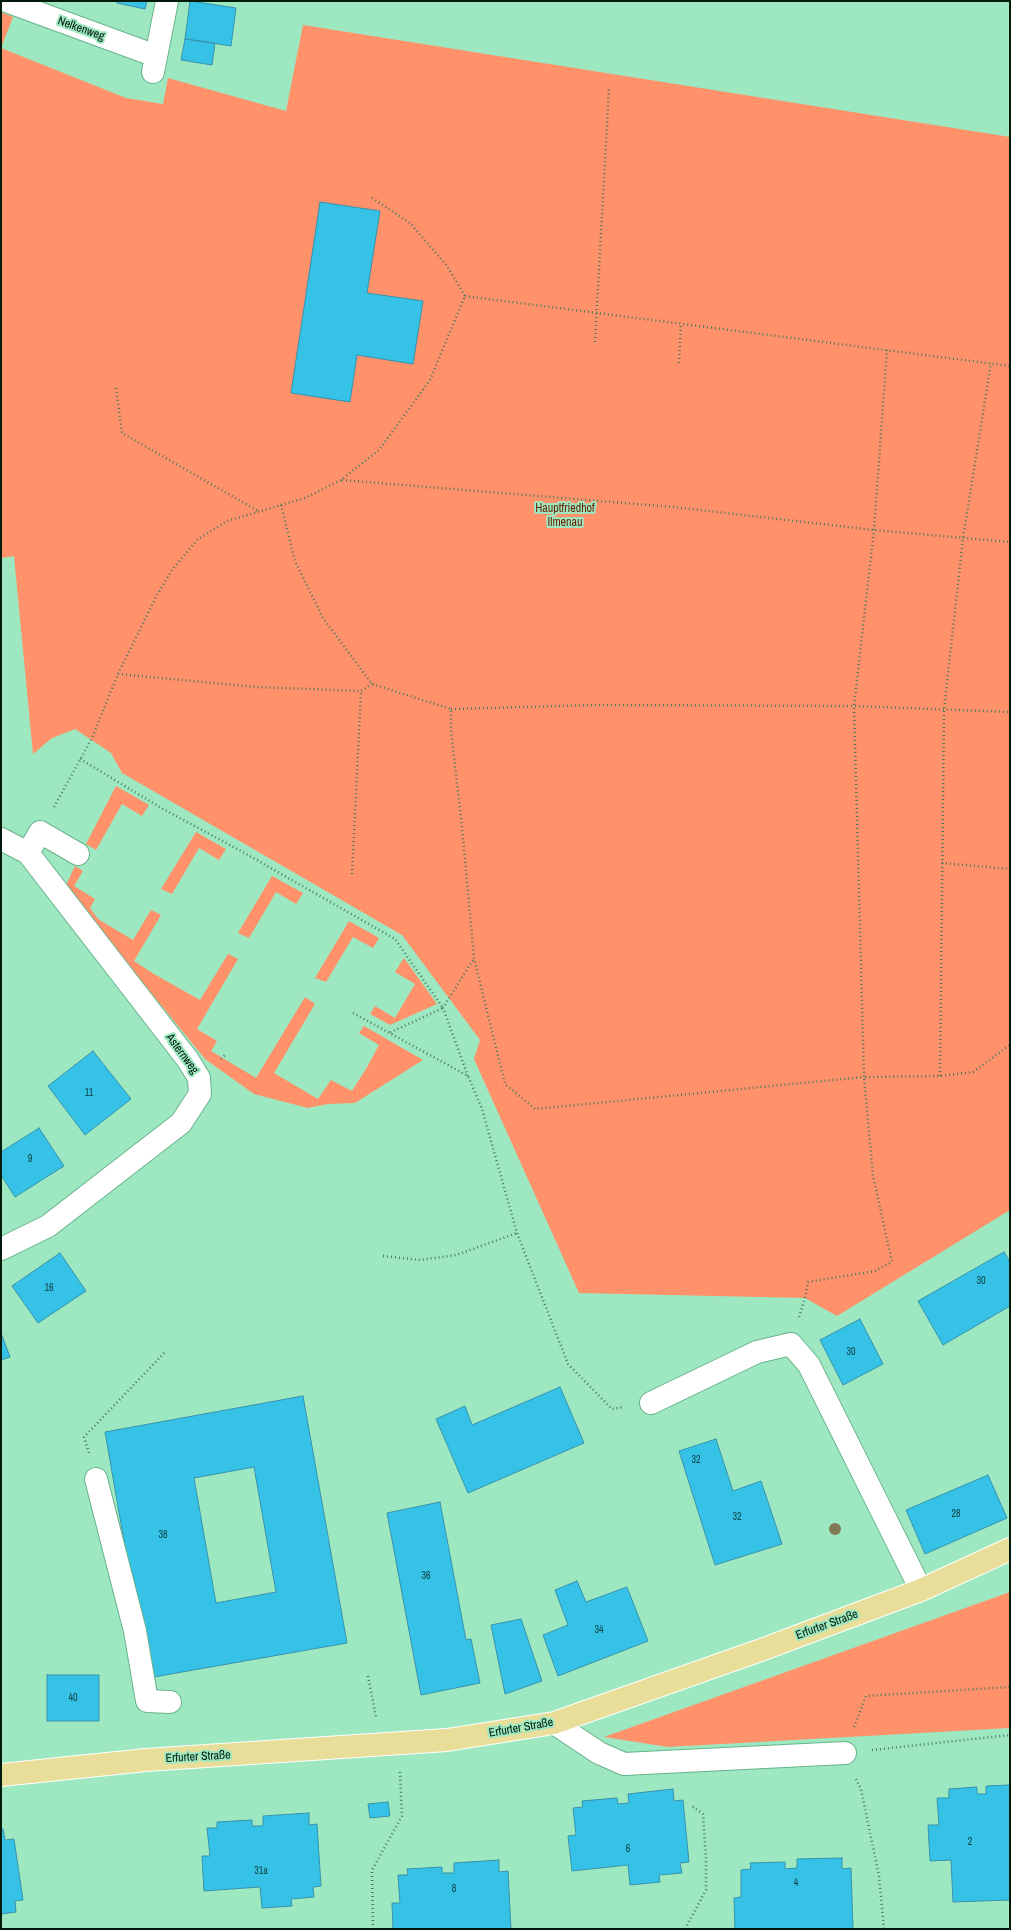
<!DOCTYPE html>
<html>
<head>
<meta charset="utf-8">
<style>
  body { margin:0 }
  #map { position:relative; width:1011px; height:1930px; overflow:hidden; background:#9de8c0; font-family:"Archivo Narrow",sans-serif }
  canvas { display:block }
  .frame { position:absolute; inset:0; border:2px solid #001a0c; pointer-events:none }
</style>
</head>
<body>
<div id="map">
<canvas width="1011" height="1930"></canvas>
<div class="frame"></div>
</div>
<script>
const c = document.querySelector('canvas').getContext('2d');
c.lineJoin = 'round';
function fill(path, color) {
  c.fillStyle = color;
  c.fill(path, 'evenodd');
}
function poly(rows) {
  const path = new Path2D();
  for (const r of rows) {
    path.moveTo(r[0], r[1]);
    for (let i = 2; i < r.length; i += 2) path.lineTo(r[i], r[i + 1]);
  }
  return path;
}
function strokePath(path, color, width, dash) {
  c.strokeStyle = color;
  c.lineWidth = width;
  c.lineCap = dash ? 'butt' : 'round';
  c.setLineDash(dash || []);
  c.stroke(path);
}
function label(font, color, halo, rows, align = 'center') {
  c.font = font + ' "Archivo Narrow",sans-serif';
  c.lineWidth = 4;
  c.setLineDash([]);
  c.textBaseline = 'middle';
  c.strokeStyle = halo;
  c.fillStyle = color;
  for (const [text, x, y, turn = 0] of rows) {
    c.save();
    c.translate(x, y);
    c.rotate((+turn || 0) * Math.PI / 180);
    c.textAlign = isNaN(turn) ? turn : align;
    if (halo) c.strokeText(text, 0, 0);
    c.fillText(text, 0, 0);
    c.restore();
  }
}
const green = poly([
  [1,12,13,17,1,48],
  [303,25,1010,137,1010,1210,837,1316,805,1298,579,1293,474,1059,480,1040,402,935,122,773,111,753,75,729,52,738,33,754,14,556,1,558,1,48,126,98,163,104,168,78,286,111],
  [116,786,149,805,142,816,122,804,96,850,86,844],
  [196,832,226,849,219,860,199,848,172,894,161,889],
  [75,866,83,871,74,886,95,899,90,908,98,919,133,940,151,910,161,915,134,961,154,974,200,1000,228,954,238,959,197,1029,217,1041,211,1051,256,1078,305,997,315,1004,274,1073,318,1099,331,1080,352,1091,366,1069,379,1045,359,1033,364,1026,423,1060,355,1103,328,1104,308,1108,254,1094,205,1059,68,891,67,883],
  [272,876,303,893,296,904,276,892,249,938,238,933],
  [349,921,379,938,373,948,353,937,326,982,315,978],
  [404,958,437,1004,390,1025,370,1014,375,1006,395,1018,415,984,395,972],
  [1010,1592,1010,1728,668,1747,604,1737]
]);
const building = poly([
  [117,1,147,1,145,9,117,3,117,1],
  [190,1,236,8,231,46,185,39,190,1],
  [185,39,215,43,212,65,181,60,185,39],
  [320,202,380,211,367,293,423,301,413,364,357,355,350,402,291,393,320,202],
  [93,1051,131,1099,85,1135,48,1086,93,1051],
  [39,1128,64,1166,15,1197,1,1175,1,1152,39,1128],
  [1004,1252,1010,1262,1010,1306,943,1345,918,1301,1004,1252],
  [60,1253,86,1291,38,1323,12,1286,60,1253],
  [860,1319,883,1364,843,1385,820,1340,860,1319],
  [1,1333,10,1357,1,1360,1,1333],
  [560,1387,584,1443,468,1493,436,1419,465,1406,472,1425,560,1387],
  [303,1396,347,1643,148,1678,105,1432,303,1396],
  [254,1467,276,1592,216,1603,194,1478,254,1467],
  [716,1439,733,1491,761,1481,782,1544,715,1565,679,1451,716,1439],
  [988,1475,1007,1518,925,1554,906,1510,988,1475],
  [440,1502,466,1640,471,1639,480,1683,421,1695,387,1513,440,1502],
  [577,1581,586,1602,627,1587,648,1641,558,1676,543,1635,568,1625,555,1590,577,1581],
  [521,1619,542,1681,505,1694,491,1625,521,1619],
  [47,1675,99,1675,99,1721,47,1721,47,1675],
  [1010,1785,1010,1900,953,1902,951,1860,930,1861,928,1825,939,1825,937,1798,949,1798,949,1789,977,1787,977,1794,986,1794,986,1786,1010,1785],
  [673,1789,674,1801,683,1800,689,1862,680,1863,682,1873,659,1875,660,1882,630,1885,628,1865,572,1871,568,1836,576,1835,573,1808,583,1807,582,1801,617,1798,618,1804,629,1803,628,1794,673,1789],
  [388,1802,390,1816,370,1818,368,1804,388,1802],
  [309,1813,309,1825,317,1824,321,1886,313,1887,314,1897,291,1899,292,1906,262,1908,260,1887,204,1891,202,1856,210,1856,207,1828,217,1828,217,1822,252,1820,252,1826,263,1826,263,1816,309,1813],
  [1,1829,3,1829,5,1840,14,1839,23,1900,15,1901,16,1912,1,1914,1,1829],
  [842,1858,842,1869,851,1868,853,1929,735,1929,734,1898,741,1897,741,1870,751,1869,750,1863,785,1862,785,1869,797,1868,797,1859,842,1858],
  [499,1860,499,1872,508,1871,511,1929,393,1929,392,1903,400,1903,398,1875,408,1875,407,1869,442,1867,442,1873,454,1873,454,1863,499,1860]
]);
const path = poly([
  [372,198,410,223,447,266,465,296],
  [465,296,1010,366],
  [595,342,609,88],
  [679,363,681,323],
  [116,388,122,433,258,511],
  [342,480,673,507,874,530,1010,542],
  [281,505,295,561,323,618,372,684,451,709,451,730,462,827,474,958,505,1084,535,1109,864,1077,854,706,874,530,887,350],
  [118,674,257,687,361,691,372,684],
  [451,709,595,705,854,706,1010,712],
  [80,759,163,809,241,851,395,939,443,1008,389,1033],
  [54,807,92,738,118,674,157,595,172,570,197,540,227,521,305,498,341,480,379,450,430,380,465,296],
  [942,863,1010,869],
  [352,874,361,691],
  [353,1013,468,1076,482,1109,517,1233,568,1364,612,1409,623,1407],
  [221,1059,226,1054],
  [468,1076,443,1008,474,958],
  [940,1076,944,710,963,538,991,363],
  [383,1256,420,1260,456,1255,517,1233],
  [799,1317,805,1298,808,1282,875,1271,892,1262,873,1176,864,1077,940,1076,973,1072,1010,1045],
  [89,1453,84,1437,166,1351],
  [368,1676,376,1717],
  [854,1727,866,1696,1010,1687],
  [872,1750,1010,1735],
  [856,1779,861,1789,879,1876,884,1929],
  [373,1929,372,1870,402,1816,400,1772],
  [685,1929,706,1890,706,1859,703,1814,692,1806]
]);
const minor = poly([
  [6,1,156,56],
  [153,72,167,1],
  [1,839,28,853,188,1060,199,1078,200,1094,181,1123,48,1226,1,1249],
  [28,853,40,832,78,854],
  [651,1403,757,1352,791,1344,809,1365,921,1590],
  [96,1479,135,1631,147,1701,170,1702],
  [554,1723,599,1753,624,1764,845,1753]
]);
const major = poly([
  [1,1775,146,1760,447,1740,554,1723,761,1650,921,1590,1010,1549]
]);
const trees = [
  [835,1529]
];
const numberNames = [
  ["11",89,1093],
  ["9",30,1159],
  ["30",981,1281],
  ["16",49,1288],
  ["30",851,1352],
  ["32",696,1460],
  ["28",956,1514],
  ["32",737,1517],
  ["38",163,1535],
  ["36",426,1576],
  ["34",599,1630],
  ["40",73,1698],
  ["2",970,1842],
  ["6",628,1849],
  ["31a",261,1871],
  ["4",796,1883],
  ["8",454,1889]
];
const streetNames = [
  ["Nelkenweg",81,29,20],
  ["Asternweg",182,1054,54],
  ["Erfurter Straße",827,1625,-20],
  ["Erfurter Straße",521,1728,-10],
  ["Erfurter Straße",198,1757,-3]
];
const parkNames = [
  ["Hauptfriedhof",565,509],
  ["Ilmenau",565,523]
];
fill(green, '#ff926a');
fill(building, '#36c2e7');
strokePath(building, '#3792ac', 1);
strokePath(minor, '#68b28c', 24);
strokePath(major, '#fff', 24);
strokePath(path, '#497a60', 2.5, [1, 3]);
strokePath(minor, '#fff', 22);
strokePath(major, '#e9de99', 22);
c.fillStyle = '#807956';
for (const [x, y] of trees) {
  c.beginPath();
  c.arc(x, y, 6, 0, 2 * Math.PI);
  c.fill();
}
label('10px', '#0e4443', null, numberNames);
label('12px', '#001a0c', '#9de8c0', streetNames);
label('12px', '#681f00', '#9de8c0', parkNames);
</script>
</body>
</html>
